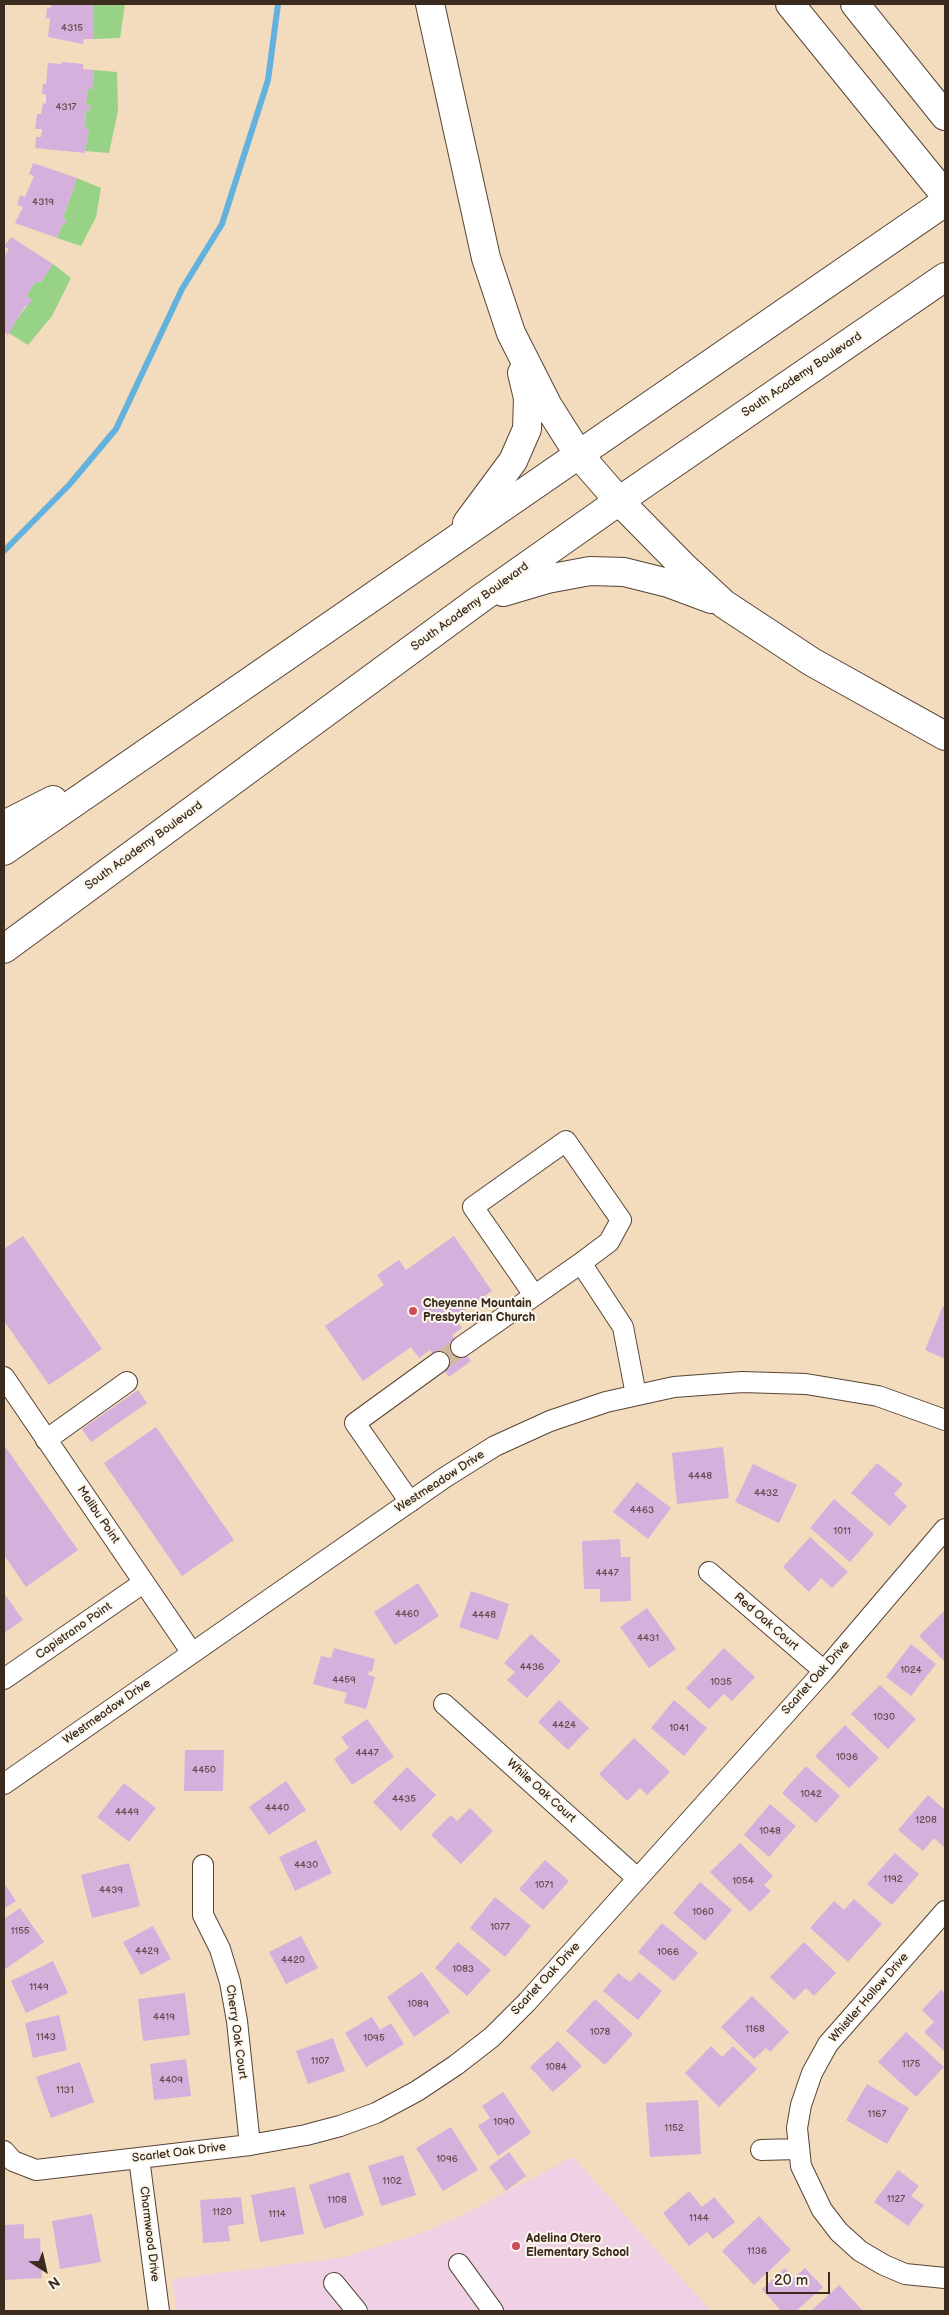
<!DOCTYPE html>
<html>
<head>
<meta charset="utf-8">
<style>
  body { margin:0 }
  #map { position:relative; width:949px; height:2315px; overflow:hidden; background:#f3dbbe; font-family:"Balsamiq Sans",sans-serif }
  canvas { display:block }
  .frame { position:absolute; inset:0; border:5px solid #3b2a1e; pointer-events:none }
  .north { position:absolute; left:20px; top:2245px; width:50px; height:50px; -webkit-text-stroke:4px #fbf7ec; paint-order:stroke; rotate:145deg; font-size:14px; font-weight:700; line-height:20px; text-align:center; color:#3b2a1e }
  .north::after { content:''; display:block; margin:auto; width:18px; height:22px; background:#3b2a1e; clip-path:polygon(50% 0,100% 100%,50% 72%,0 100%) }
  .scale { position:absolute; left:766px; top:2272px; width:64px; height:22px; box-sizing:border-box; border:2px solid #3b2a1e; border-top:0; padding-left:6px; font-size:15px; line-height:18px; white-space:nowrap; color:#3b2a1e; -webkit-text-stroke:4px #fbf7ec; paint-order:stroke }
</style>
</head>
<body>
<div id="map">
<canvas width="949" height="2315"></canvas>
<div class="frame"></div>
<div class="north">N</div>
<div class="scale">20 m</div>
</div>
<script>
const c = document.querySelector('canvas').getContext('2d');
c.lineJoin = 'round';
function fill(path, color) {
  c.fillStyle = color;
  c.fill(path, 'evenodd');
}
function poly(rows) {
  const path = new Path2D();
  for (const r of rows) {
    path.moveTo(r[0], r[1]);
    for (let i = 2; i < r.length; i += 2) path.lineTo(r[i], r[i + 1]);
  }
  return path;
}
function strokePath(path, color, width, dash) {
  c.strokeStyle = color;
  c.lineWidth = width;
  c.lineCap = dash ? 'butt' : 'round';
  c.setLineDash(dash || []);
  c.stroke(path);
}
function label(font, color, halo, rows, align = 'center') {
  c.font = font + ' "Balsamiq Sans",sans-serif';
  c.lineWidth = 4;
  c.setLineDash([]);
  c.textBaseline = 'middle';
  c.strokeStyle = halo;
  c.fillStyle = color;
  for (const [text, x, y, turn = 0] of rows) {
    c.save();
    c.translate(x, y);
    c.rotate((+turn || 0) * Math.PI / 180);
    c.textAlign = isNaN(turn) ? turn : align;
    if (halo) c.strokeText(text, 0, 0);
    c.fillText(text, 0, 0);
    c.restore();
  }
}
const built = poly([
  [573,2157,711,2311,177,2311,172,2279,340,2258,420,2234,464,2214]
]);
const green = poly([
  [97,4,125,4,120,38,94,39,94,5],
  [94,70,117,72,118,111,109,153,85,151,89,130,85,129,86,111,90,111,90,105,86,104,88,89,92,89],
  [77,178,101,188,96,217,81,246,57,238,62,225,64,225,66,219,63,218],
  [53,264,71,278,52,316,28,345,9,333,10,329,31,300,26,296,36,281,40,283]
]);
const stream = poly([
  [4,551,69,485,116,429,182,289,222,224,268,80,278,4]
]);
const building = poly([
  [51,4,94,4,94,39,84,39,83,44,48,37,50,18,46,18,47,7,51,8],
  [62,62,83,64,83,69,94,70,92,90,88,89,86,104,90,105,90,111,86,111,85,129,89,130,85,153,35,148,36,137,41,137,42,129,35,129,37,114,41,114,43,103,46,104,46,94,42,94,43,84,46,84,48,63,61,64],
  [33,163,77,178,63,218,66,219,64,226,62,225,57,238,15,223,23,207,17,205,20,195,25,197,34,176,29,174],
  [11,237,53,264,40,283,36,281,26,296,32,300,27,307,25,306,8,335,4,332,4,257,9,249,4,246],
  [23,1236,102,1349,49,1385,4,1321,4,1249],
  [454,1236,492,1291,454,1317,462,1328,452,1335,471,1361,449,1377,430,1350,419,1358,411,1347,363,1381,325,1326,384,1285,377,1275,399,1260,406,1270],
  [943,1306,945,1307,945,1359,925,1350],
  [138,1390,147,1403,91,1442,82,1429],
  [156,1427,234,1540,182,1576,104,1463],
  [4,1445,78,1550,26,1587,4,1555],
  [723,1447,729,1498,677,1504,672,1453],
  [877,1463,903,1484,894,1494,907,1506,890,1526,851,1493],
  [753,1464,797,1485,779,1523,735,1502],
  [637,1482,671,1508,648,1539,613,1512],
  [834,1499,874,1534,850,1562,810,1528],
  [810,1537,848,1572,832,1588,821,1578,809,1592,783,1567],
  [620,1539,621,1557,630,1557,631,1601,600,1602,600,1589,584,1589,582,1541],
  [418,1583,439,1616,395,1645,374,1612],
  [471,1591,509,1604,498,1640,459,1627],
  [4,1593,23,1620,4,1633],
  [647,1608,676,1649,649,1668,620,1627],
  [945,1610,945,1662,919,1636],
  [531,1634,561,1661,527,1698,507,1680,515,1672,504,1663],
  [911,1644,936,1664,911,1696,886,1677],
  [334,1648,375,1659,372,1672,369,1671,368,1675,375,1677,366,1709,344,1703,347,1693,313,1684,321,1656,331,1658],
  [724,1648,755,1677,732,1701,724,1694,709,1709,686,1688],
  [880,1685,916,1719,888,1749,851,1714],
  [559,1700,589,1728,568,1750,538,1722],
  [674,1700,707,1728,684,1756,651,1728],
  [367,1719,394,1757,352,1785,334,1759,349,1748,341,1737],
  [845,1725,879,1758,849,1788,815,1756],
  [634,1738,670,1772,647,1795,640,1788,627,1801,599,1774],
  [185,1750,224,1750,223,1791,184,1791],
  [806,1766,840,1796,816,1823,782,1793],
  [407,1767,436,1795,401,1831,373,1802],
  [286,1781,306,1810,269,1835,249,1807],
  [124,1783,156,1808,129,1842,97,1817],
  [928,1795,945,1810,945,1846,944,1847,934,1838,923,1851,898,1830],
  [770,1804,796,1826,769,1857,744,1835],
  [470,1808,493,1831,461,1864,431,1835,451,1815,457,1821],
  [316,1840,332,1873,295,1891,279,1857],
  [740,1843,773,1876,764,1885,771,1891,750,1912,710,1872],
  [895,1853,919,1874,892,1905,867,1884],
  [545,1860,569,1881,543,1910,519,1889],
  [129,1863,140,1906,92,1918,81,1875],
  [700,1882,732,1910,705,1941,673,1913],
  [4,1883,16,1901,4,1909],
  [495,1897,531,1926,505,1957,470,1928],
  [854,1899,882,1924,848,1962,810,1928,834,1901,844,1910],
  [20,1908,44,1942,4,1970,4,1919],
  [662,1923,698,1953,674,1981,638,1952],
  [153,1926,171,1959,141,1975,123,1942],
  [301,1936,318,1968,286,1984,269,1952],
  [458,1942,491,1970,467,1996,435,1968],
  [804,1942,836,1973,814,1996,806,1988,794,2000,770,1977],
  [53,1961,68,1993,26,2013,11,1981],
  [422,1972,450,2012,414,2037,387,1997],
  [639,1972,662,1991,638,2020,603,1991,618,1973,630,1982],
  [941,1990,945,1993,945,2052,924,2032,934,2022,922,2010],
  [185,1993,190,2035,143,2041,138,1999],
  [752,1996,789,2032,770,2052,766,2048,754,2059,721,2027],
  [595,1999,633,2034,605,2065,566,2031],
  [59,2015,67,2050,33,2058,25,2023],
  [372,2017,380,2030,391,2023,404,2044,366,2067,345,2033],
  [906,2032,944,2067,916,2097,878,2062],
  [333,2038,345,2071,308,2084,296,2051],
  [558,2041,582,2066,553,2092,530,2067],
  [711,2046,722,2057,733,2046,757,2069,719,2107,685,2073],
  [186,2059,191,2096,154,2100,150,2064],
  [80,2062,94,2102,51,2118,36,2077],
  [867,2084,909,2108,887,2144,846,2120],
  [503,2092,531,2133,498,2156,478,2126,490,2118,482,2106],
  [698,2100,701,2154,650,2157,646,2103],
  [451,2127,478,2170,443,2191,416,2148],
  [509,2152,526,2176,506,2191,489,2167],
  [403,2155,416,2195,381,2206,368,2166],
  [898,2170,919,2186,911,2196,924,2205,908,2226,874,2202],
  [349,2172,364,2215,324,2229,309,2185],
  [295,2187,304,2234,260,2242,251,2195],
  [689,2191,702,2207,714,2197,735,2222,713,2239,707,2232,689,2246,663,2213],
  [241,2197,244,2224,228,2226,230,2241,203,2243,200,2200],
  [92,2214,101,2262,60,2269,52,2221],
  [759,2216,791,2250,754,2285,722,2251],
  [24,2224,24,2239,40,2238,42,2278,4,2280,4,2225],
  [785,2268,794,2278,805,2268,823,2287,796,2311,781,2311,762,2289],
  [839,2285,863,2311,811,2311]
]);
const minorTunnel = poly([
  [439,1362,461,1347]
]);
const minor = poly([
  [534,1295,473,1207,566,1141,621,1220,609,1242,581,1263],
  [461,1347,581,1263,623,1327,636,1395],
  [4,1377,192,1653],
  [46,1440,127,1382],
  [410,1502,355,1423,439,1362],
  [709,1572,824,1671],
  [4,1679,143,1583],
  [444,1704,637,1878],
  [4,1784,444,1478,495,1446,550,1421,606,1402,674,1387,742,1382,806,1384,878,1396,945,1420],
  [203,1865,203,1915,220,1949,230,1982,237,2021,250,2145],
  [945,1911,828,2044,812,2073,801,2105,797,2128,801,2166,822,2210,839,2232,860,2251,884,2265,905,2274,945,2278],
  [761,2150,798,2149],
  [4,2151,13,2161,36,2170,250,2145,306,2135,340,2126,376,2113,417,2091,456,2065,492,2037,527,2002,824,1671,945,1529],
  [139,2158,159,2311],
  [459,2264,493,2311],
  [334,2283,357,2311]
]);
const highway = poly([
  [430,4,486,258,511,333,548,406,579,455,619,501,684,567,724,604,812,662,945,736],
  [790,4,945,195],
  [855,4,945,116],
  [467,523,513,461,527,429,528,398,522,373],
  [503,592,547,579,590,571,624,572,668,583,711,599],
  [4,825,53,800],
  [4,851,945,202],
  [4,949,480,599,619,501,945,277]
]);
const markers = [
  [413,1311,5,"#d1495b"],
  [516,2246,5,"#d1495b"]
];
const numberNames = [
  ["4315",72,28],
  ["4317",66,107],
  ["4319",43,202],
  ["4448",700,1476],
  ["4432",766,1493],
  ["4463",642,1510],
  ["1011",842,1531],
  ["4447",607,1573],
  ["4460",407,1614],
  ["4448",484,1615],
  ["4431",648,1638],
  ["4436",532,1667],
  ["1024",911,1670],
  ["4459",344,1680],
  ["1035",721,1682],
  ["1030",884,1717],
  ["4424",564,1725],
  ["1041",679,1728],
  ["4447",367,1753],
  ["1036",847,1757],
  ["4450",204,1770],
  ["1042",811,1794],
  ["4435",404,1799],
  ["4440",277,1808],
  ["4449",127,1812],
  ["1208",926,1820],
  ["1048",770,1831],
  ["4430",306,1865],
  ["1192",893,1879],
  ["1054",743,1881],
  ["1071",544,1885],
  ["4439",111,1890],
  ["1060",703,1912],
  ["1077",500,1927],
  ["1155",20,1931],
  ["4429",147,1951],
  ["1066",668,1952],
  ["4420",293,1960],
  ["1083",463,1969],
  ["1149",39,1987],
  ["1089",418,2004],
  ["4419",164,2017],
  ["1168",755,2029],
  ["1078",600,2032],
  ["1143",46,2037],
  ["1095",374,2038],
  ["1107",320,2061],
  ["1175",911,2064],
  ["1084",556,2067],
  ["4409",171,2080],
  ["1131",65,2090],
  ["1167",877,2114],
  ["1090",504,2122],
  ["1152",674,2128],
  ["1096",447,2159],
  ["1102",392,2181],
  ["1127",896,2199],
  ["1108",337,2200],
  ["1120",222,2212],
  ["1114",277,2214],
  ["1144",699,2218],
  ["1136",757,2251]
];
const streetNames = [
  ["South Academy Boulevard",802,375,-34],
  ["South Academy Boulevard",470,607,-36],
  ["South Academy Boulevard",144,846,-36],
  ["Westmeadow Drive",440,1482,-33],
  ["Malibu Point",98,1515,56],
  ["Red Oak Court",766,1622,41],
  ["Capistrano Point",74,1631,-35],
  ["Scarlet Oak Drive",816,1678,-48],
  ["Westmeadow Drive",107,1712,-35],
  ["While Oak Court",541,1791,42],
  ["Scarlet Oak Drive",546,1979,-47],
  ["Whistler Hollow Drive",869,1998,-49],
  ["Cherry Oak Court",236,2032,82],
  ["Scarlet Oak Drive",179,2153,-7],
  ["Charmwood Drive",149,2234,83]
];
const poiNames = [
  ["Cheyenne Mountain",423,1304],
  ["Presbyterian Church",423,1318],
  ["Adelina Otero",526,2239],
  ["Elementary School",526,2253]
];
fill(built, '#f0d0e4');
fill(green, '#97d286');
strokePath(stream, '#63b1dd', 6);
fill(building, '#d6b0dd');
strokePath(minorTunnel, '#ceb89e', 20, [20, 10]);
strokePath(minor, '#574536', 22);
strokePath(highway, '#574536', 30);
strokePath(minor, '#fff', 20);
strokePath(highway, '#fff', 28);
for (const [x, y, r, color] of markers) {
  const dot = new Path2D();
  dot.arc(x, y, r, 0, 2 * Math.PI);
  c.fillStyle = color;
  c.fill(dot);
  strokePath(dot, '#fbf7ec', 2);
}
label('10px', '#624c4e', null, numberNames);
label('12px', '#3b2a1e', '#fbf7ec', streetNames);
label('bold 12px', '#3b2a1e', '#fbf7ec', poiNames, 'left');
</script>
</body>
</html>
